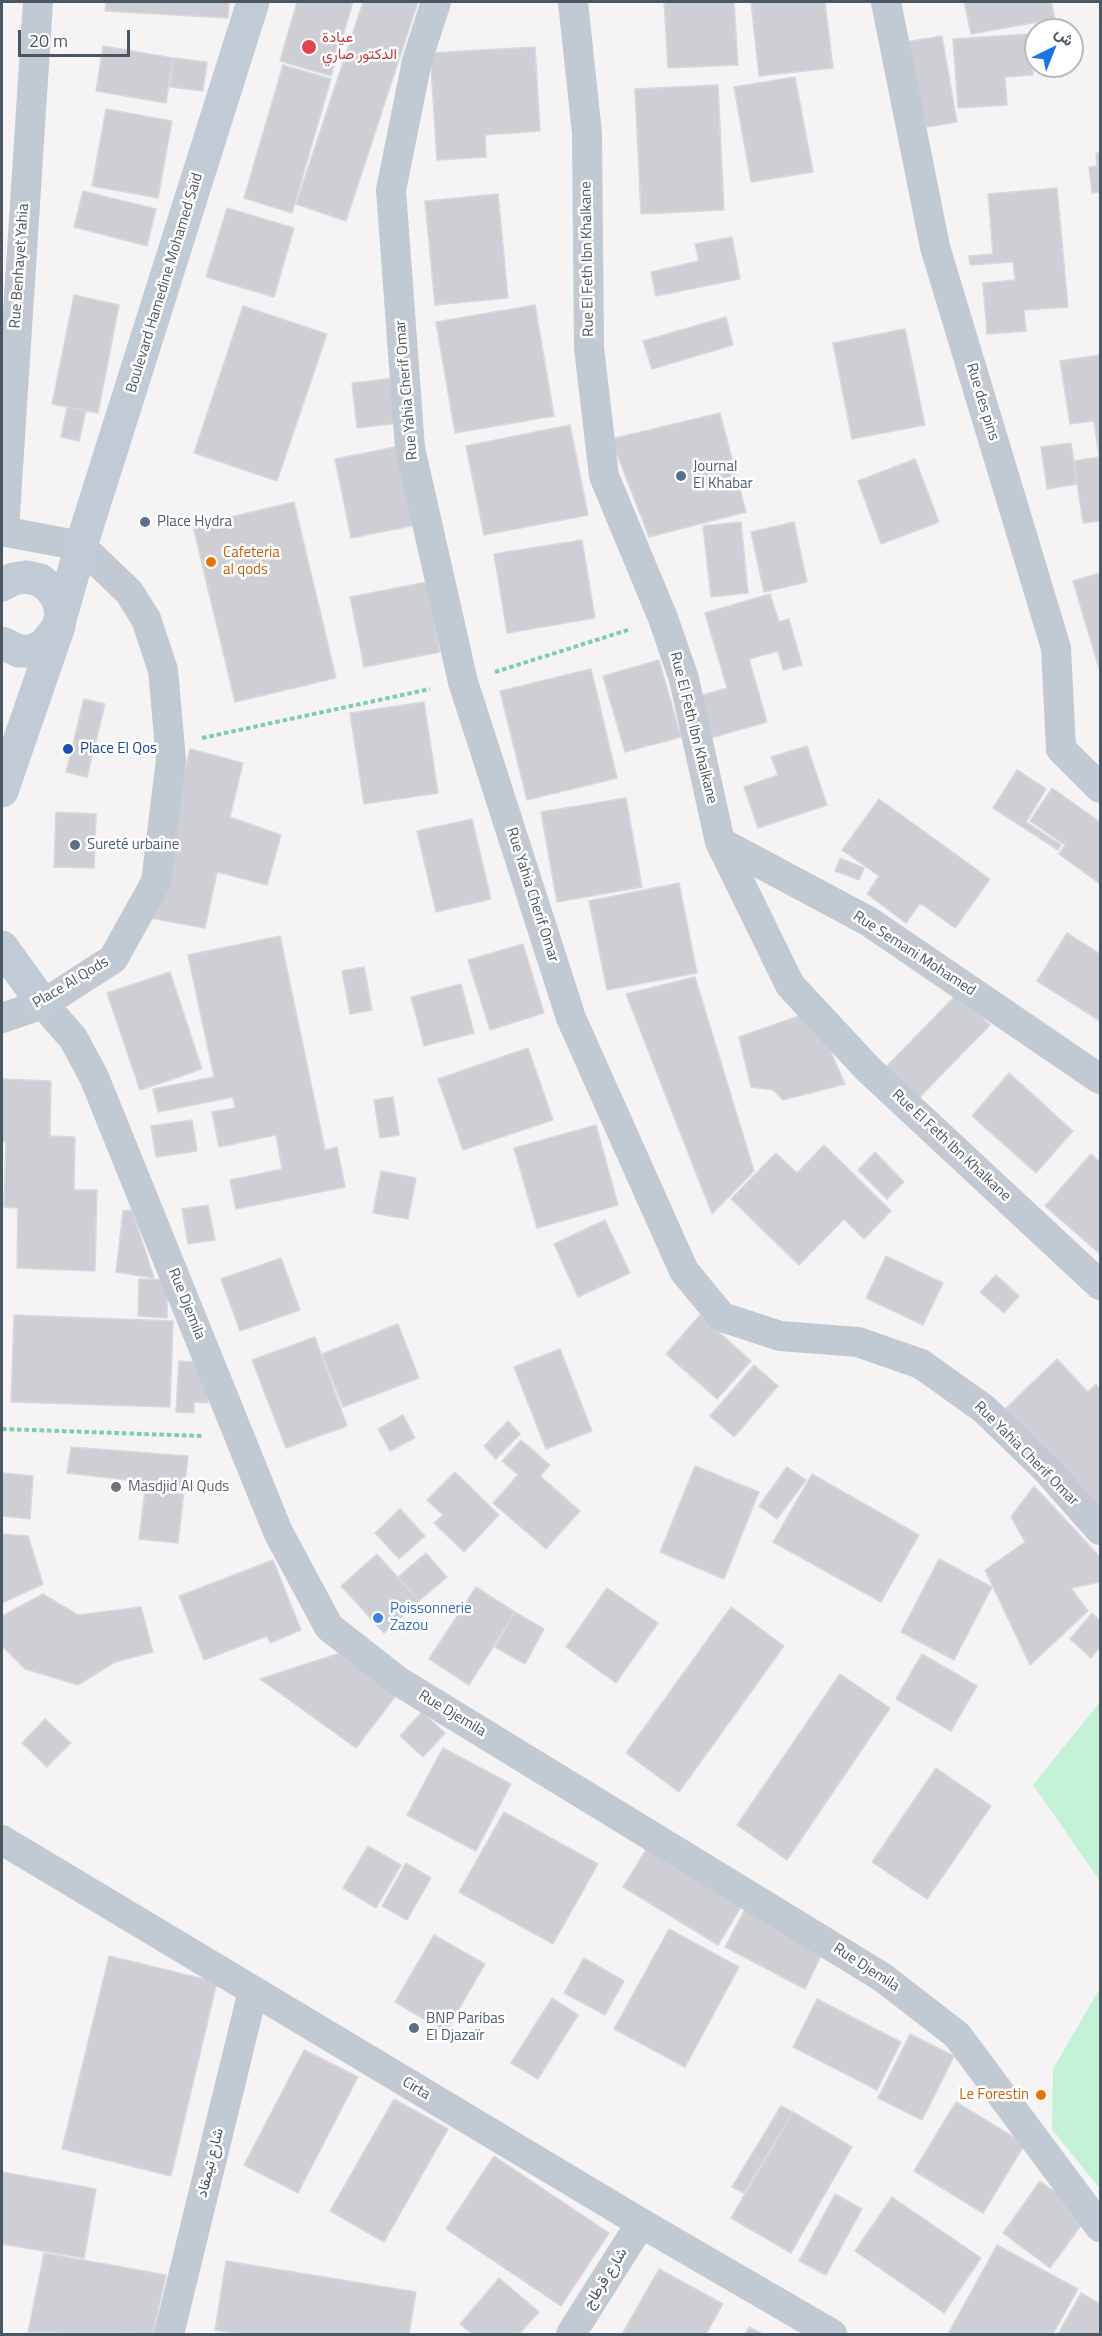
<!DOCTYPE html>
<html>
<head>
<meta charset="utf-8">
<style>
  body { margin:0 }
  #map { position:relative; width:1102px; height:2336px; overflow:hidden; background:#f5f3f3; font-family:"Titillium Web",Vazirmatn,sans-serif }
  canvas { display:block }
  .frame { position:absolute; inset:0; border:3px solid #4a5661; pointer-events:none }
  .north { position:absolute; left:1024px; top:18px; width:60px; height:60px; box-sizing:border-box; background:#fff; border:2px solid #b7bbc0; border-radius:50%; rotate:43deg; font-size:16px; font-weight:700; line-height:24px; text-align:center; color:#4a5661 }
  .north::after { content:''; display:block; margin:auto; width:21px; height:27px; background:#1a73e8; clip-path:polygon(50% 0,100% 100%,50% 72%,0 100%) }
  .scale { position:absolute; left:18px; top:30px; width:112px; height:27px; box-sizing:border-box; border:3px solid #4a5661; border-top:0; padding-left:8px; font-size:18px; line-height:21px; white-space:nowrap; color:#4a5661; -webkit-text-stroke:4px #fff; paint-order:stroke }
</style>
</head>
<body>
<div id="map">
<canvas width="1102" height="2336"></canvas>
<div class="frame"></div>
<div class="north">ش</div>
<div class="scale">20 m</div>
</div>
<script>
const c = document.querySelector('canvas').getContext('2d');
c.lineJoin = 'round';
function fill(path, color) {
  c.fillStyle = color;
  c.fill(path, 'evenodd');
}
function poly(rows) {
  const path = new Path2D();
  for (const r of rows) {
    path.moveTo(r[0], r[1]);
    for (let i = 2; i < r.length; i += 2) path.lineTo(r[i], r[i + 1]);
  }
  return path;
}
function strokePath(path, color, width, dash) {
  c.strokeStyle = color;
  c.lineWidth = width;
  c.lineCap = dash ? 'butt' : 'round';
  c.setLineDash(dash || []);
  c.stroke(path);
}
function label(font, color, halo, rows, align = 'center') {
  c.font = font + ' "Titillium Web",Vazirmatn,sans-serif';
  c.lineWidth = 5;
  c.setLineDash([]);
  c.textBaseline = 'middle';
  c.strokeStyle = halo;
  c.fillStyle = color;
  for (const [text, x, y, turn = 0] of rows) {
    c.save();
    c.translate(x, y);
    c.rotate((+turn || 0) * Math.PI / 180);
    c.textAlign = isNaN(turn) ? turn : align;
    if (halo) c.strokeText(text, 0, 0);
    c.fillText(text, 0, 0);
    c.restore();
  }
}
const green = poly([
  [1100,1702,1100,1881,1033,1785],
  [1100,1988,1100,2189,1052,2129,1053,2069]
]);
const building = poly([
  [106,2,229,2,228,18,105,11,106,2],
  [297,2,353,2,331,76,280,61,297,2],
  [363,2,418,2,346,221,296,204,363,2],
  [664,2,734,2,738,65,668,68,664,2],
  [751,2,825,2,833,68,759,76,751,2],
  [964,2,1051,2,1055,19,971,34,964,2],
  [1029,34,1033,75,1005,77,1007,105,958,108,953,39,1029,34],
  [942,36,957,122,920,128,906,42,942,36],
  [103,46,173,58,166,103,96,91,103,46],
  [535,47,540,131,485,135,486,157,437,160,430,53,535,47],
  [173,58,207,62,203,91,170,87,173,58],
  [283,65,331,79,292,213,244,198,283,65],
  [795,77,813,172,751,182,734,87,795,77],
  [718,85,724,210,641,214,635,89,718,85],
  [106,109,172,121,158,198,92,186,106,109],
  [1096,153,1100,153,1100,192,1092,193,1089,167,1097,166,1096,153],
  [1057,188,1068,307,1024,310,1026,331,987,334,983,283,1015,280,1013,262,970,265,969,256,993,254,988,194,1057,188],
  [83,191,156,209,147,246,74,227,83,191],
  [498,194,508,298,435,305,425,201,498,194],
  [227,208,294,228,274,297,206,277,227,208],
  [732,237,740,279,656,296,651,272,699,261,695,244,732,237],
  [74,295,119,305,98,413,52,404,74,295],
  [535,305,554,416,455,433,436,322,535,305],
  [243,306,327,334,277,481,194,453,243,306],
  [726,317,733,345,652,369,643,341,726,317],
  [905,329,925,425,852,439,833,343,905,329],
  [1100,355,1100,521,1083,523,1074,461,1099,457,1094,421,1070,424,1060,361,1100,355],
  [394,378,399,423,357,428,352,383,394,378],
  [67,407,86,411,79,441,61,437,67,407],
  [720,413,746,512,649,537,611,439,720,413],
  [570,425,588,515,484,535,466,446,570,425],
  [1071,443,1077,484,1047,489,1041,447,1071,443],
  [400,446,416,525,351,538,335,459,400,446],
  [915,459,939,522,881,544,858,481,915,459],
  [294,502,336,678,235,702,193,526,294,502],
  [741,522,748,593,711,597,703,526,741,522],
  [794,522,807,582,764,592,751,532,794,522],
  [582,540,595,618,507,633,494,554,582,540],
  [1100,573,1100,672,1073,581,1100,573],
  [427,582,440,652,364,667,350,597,427,582],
  [770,594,779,622,789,619,802,665,783,670,778,651,749,659,767,722,707,739,695,697,727,688,705,613,770,594],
  [659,660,681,737,625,752,603,676,659,660],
  [591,669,617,778,527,800,500,691,591,669],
  [84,699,105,704,87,777,66,772,84,699],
  [424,702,438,793,364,804,350,713,424,702],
  [807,746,827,805,758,828,744,787,778,775,771,757,807,746],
  [190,749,243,763,230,817,281,835,267,885,217,872,205,928,150,918,190,749],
  [1017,770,1046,789,1026,822,1061,845,1058,850,993,808,1017,770],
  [1052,788,1100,822,1100,884,1059,854,1065,845,1030,821,1052,788],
  [626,798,642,887,557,902,541,812,626,798],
  [879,799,990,879,955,928,920,903,906,923,867,894,879,876,842,850,879,799],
  [56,812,96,814,94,868,54,867,56,812],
  [472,819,491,899,436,912,417,831,472,819],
  [840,858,864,868,859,880,835,871,840,858],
  [679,883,697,973,607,990,589,901,679,883],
  [1067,933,1100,954,1100,1021,1037,981,1067,933],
  [280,936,325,1150,337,1147,345,1187,236,1209,230,1180,282,1169,276,1135,219,1147,212,1112,235,1108,233,1097,158,1112,153,1089,214,1077,188,955,280,936],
  [523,944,544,1013,490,1030,468,960,523,944],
  [364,967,372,1010,350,1014,342,971,364,967],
  [170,972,202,1069,140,1090,107,993,170,972],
  [695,977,754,1171,712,1214,626,994,695,977],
  [461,984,474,1033,424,1046,411,997,461,984],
  [957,994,990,1025,917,1100,884,1069,957,994],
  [813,1011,845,1084,783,1100,773,1090,751,1087,739,1037,813,1011],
  [528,1048,553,1120,463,1150,438,1079,528,1048],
  [1009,1073,1073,1131,1036,1173,972,1116,1009,1073],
  [2,1079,51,1081,50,1136,75,1137,74,1190,97,1190,95,1271,17,1268,18,1208,4,1207,6,1142,2,1142,2,1079],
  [393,1097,399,1135,380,1138,374,1100,393,1097],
  [192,1120,197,1151,156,1157,151,1126,192,1120],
  [596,1125,618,1205,537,1228,514,1148,596,1125],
  [824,1145,891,1211,864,1239,844,1219,799,1265,731,1199,776,1153,797,1173,824,1145],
  [875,1152,904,1182,887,1199,858,1170,875,1152],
  [1091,1154,1100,1162,1100,1254,1045,1206,1091,1154],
  [381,1171,416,1178,408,1219,373,1213,381,1171],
  [208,1205,215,1240,188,1244,182,1209,208,1205],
  [132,1210,154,1278,116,1272,123,1211,132,1210],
  [605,1220,630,1273,578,1297,554,1244,605,1220],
  [886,1256,943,1283,923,1325,866,1298,886,1256],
  [281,1258,300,1310,240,1331,221,1279,281,1258],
  [996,1275,1019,1296,1004,1313,980,1292,996,1275],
  [139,1279,168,1280,167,1318,138,1316,139,1279],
  [14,1315,173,1321,170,1407,11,1402,14,1315],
  [700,1315,751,1361,717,1399,666,1354,700,1315],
  [398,1324,419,1378,343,1407,322,1354,398,1324],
  [315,1337,347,1426,286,1448,252,1360,315,1337],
  [560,1349,592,1431,546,1449,514,1367,560,1349],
  [1057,1359,1088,1392,1096,1384,1100,1389,1100,1517,1002,1412,1057,1359],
  [179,1361,209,1363,208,1403,194,1402,194,1413,176,1412,179,1361],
  [754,1365,778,1386,734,1437,710,1416,754,1365],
  [403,1415,415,1438,390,1451,378,1429,403,1415],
  [508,1421,520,1434,496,1459,484,1446,508,1421],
  [521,1440,550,1465,540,1476,580,1511,546,1549,493,1503,518,1475,502,1461,521,1440],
  [71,1447,188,1456,178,1543,139,1539,146,1482,67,1473,71,1447],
  [695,1466,759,1492,724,1579,660,1552,695,1466],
  [787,1467,806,1480,777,1519,759,1506,787,1467],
  [455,1472,499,1515,464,1552,434,1523,443,1515,427,1500,455,1472],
  [2,1473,33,1476,30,1519,2,1516,2,1473],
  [812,1474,919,1535,881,1602,773,1542,812,1474],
  [1034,1486,1100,1557,1100,1582,1071,1588,1088,1611,1030,1665,985,1570,1025,1542,1011,1517,1034,1486],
  [400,1509,425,1536,399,1559,375,1533,400,1509],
  [2,1534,28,1536,43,1584,2,1603,2,1534],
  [426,1553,447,1577,419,1601,398,1577,426,1553],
  [377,1554,419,1601,384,1633,341,1586,377,1554],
  [939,1559,992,1587,954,1660,901,1632,939,1559],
  [273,1560,301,1630,270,1643,267,1636,204,1660,179,1596,273,1560],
  [476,1587,515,1612,469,1685,429,1659,476,1587],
  [607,1588,658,1623,616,1683,566,1647,607,1588],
  [43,1594,78,1615,141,1607,153,1652,115,1662,78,1685,25,1669,2,1646,2,1616,43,1594],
  [731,1607,784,1646,679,1792,626,1753,731,1607],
  [515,1612,544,1629,525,1664,495,1647,515,1612],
  [1092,1613,1100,1621,1100,1647,1091,1658,1070,1639,1092,1613],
  [343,1652,398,1693,356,1748,260,1679,343,1652],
  [922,1654,977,1686,951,1731,896,1699,922,1654],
  [840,1674,890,1708,787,1860,737,1825,840,1674],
  [422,1712,445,1733,423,1757,400,1736,422,1712],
  [45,1719,71,1743,47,1767,22,1743,45,1719],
  [443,1748,511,1784,476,1851,407,1815,443,1748],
  [936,1768,991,1806,927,1899,872,1862,936,1768],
  [504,1812,598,1864,553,1944,459,1892,504,1812],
  [649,1845,744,1902,718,1945,623,1887,649,1845],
  [368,1846,401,1865,376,1908,343,1888,368,1846],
  [406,1863,431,1878,407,1920,382,1906,406,1863],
  [746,1907,825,1948,805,1989,725,1947,746,1907],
  [669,1929,739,1967,685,2067,614,2029,669,1929],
  [434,1935,485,1964,446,2032,395,2002,434,1935],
  [109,1956,217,1982,171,2176,62,2149,109,1956],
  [584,1958,624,1981,605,2015,564,1993,584,1958],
  [552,1998,578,2015,538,2079,511,2063,552,1998],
  [817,1999,901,2042,877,2090,793,2047,817,1999],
  [910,2034,954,2056,922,2120,878,2098,910,2034],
  [304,2050,358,2077,298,2193,244,2165,304,2050],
  [394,2099,448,2129,384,2242,330,2211,394,2099],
  [956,2102,1025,2144,983,2213,914,2171,956,2102],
  [781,2106,793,2112,744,2193,732,2187,781,2106],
  [793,2112,852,2147,791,2253,731,2218,793,2112],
  [494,2156,609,2233,561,2306,446,2229,494,2156],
  [2,2172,96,2189,84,2258,2,2244,2,2172],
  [1040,2181,1088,2216,1050,2268,1003,2233,1040,2181],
  [835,2194,862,2209,826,2275,799,2261,835,2194],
  [892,2197,981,2258,944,2313,855,2251,892,2197],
  [997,2245,1078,2289,1053,2334,948,2334,997,2245],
  [44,2253,166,2275,153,2334,28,2332,44,2253],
  [226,2261,416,2292,409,2334,240,2334,215,2330,226,2261],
  [659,2269,723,2304,706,2334,622,2334,659,2269],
  [499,2278,539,2312,519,2334,472,2334,460,2324,499,2278],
  [1081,2293,1100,2304,1100,2334,1058,2334,1081,2293],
  [749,2327,763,2334,745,2334,749,2327]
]);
const path = poly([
  [495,672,631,629],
  [202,738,430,689],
  [2,1429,202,1436]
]);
const street = poly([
  [436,2,417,61,391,190,410,448,463,682,571,1018,684,1271,722,1317,780,1336,858,1342,921,1364,984,1409,1048,1471,1100,1530],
  [573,2,587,133,589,348,604,476,663,618,684,679,720,842,790,985,868,1069,1100,1285],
  [886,2,935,247,1056,648,1061,749,1100,788],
  [4,530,38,2],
  [2,531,81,546,129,592,146,619,163,670,171,760,156,882,113,959,43,1004,2,1018],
  [720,842,868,921,1100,1079],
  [43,1004,73,1038,94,1077,278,1532,329,1627,398,1681,882,1977,957,2035,1100,2227],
  [2,1840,641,2223,832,2334],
  [169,2334,253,1991],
  [571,2334,641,2223]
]);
const secondary = poly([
  [2,585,13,579,26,577,40,580,51,589,58,600,61,613,59,626,2,791],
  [59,623,81,546,253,2],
  [2,643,19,651,32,651,44,645,59,626],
  [2,947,43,1004]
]);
const markers = [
  [309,47,8,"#e0444e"],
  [681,476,6,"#5c6f8a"],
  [145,522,6,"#5c6f8a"],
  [211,562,6,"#e8710a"],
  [68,749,6,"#1a4fb4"],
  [75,845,6,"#5c6f8a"],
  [116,1487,6,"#6b7280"],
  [378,1618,6,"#3f7fe0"],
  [414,2028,6,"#5c6f8a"],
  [1041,2095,6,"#e8710a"]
];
const healthNames = [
  ["عيادة",322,38],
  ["الدكتور صاري",322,55]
];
const streetNames = [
  ["Rue El Feth Ibn Khalkane",588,259,-91],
  ["Rue Benhayet Yahia",20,266,-86],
  ["Boulevard Hamedine Mohamed Saïd",165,283,-73],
  ["Rue Yahia Cherif Omar",407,390,-95],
  ["Rue des pins",982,402,73],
  ["Rue El Feth Ibn Khalkane",693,728,76],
  ["Rue Yahia Cherif Omar",532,895,72],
  ["Rue Semani Mohamed",914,954,33],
  ["Place Al Qods",71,983,-31],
  ["Rue El Feth Ibn Khalkane",951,1146,43],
  ["Rue Djemila",186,1304,68],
  ["Rue Yahia Cherif Omar",1026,1454,45],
  ["Rue Djemila",452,1714,31],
  ["Rue Djemila",866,1968,33],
  ["Cirta",416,2089,31],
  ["شارع تيمقاد",211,2163,-76],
  ["شارع قرطاج",606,2279,-58]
];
const serviceNames = [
  ["Journal",693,467],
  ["El Khabar",693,484],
  ["Place Hydra",157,522],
  ["Sureté urbaine",87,845],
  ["BNP Paribas",426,2019],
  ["El Djazaïr",426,2036]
];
const foodNames = [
  ["Cafeteria",223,553],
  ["al qods",223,570],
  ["Le Forestin",1029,2095,"right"]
];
const transitNames = [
  ["Place El Qos",80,749]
];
const worshipNames = [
  ["Masdjid Al Quds",128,1487]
];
const shopNames = [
  ["Poissonnerie",390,1609],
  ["Zazou",390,1626]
];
fill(green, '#c3f1d5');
fill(building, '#cdcfd5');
strokePath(building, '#d7d9de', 1.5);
strokePath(path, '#7ad0a6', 4, [4.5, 3]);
strokePath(street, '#c1cad2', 30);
strokePath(secondary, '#c1cbd6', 33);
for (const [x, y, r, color] of markers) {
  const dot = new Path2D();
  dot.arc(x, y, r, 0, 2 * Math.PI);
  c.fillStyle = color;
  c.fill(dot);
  strokePath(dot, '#fff', 2);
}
label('15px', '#be3a42', '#fff', healthNames, 'left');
label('15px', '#4a5661', '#fff', streetNames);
label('15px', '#4e5e75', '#fff', serviceNames, 'left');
label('15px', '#c56008', '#fff', foodNames, 'left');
label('15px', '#164399', '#fff', transitNames, 'left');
label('15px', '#5b616d', '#fff', worshipNames, 'left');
label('15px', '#366cbe', '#fff', shopNames, 'left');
</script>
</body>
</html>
